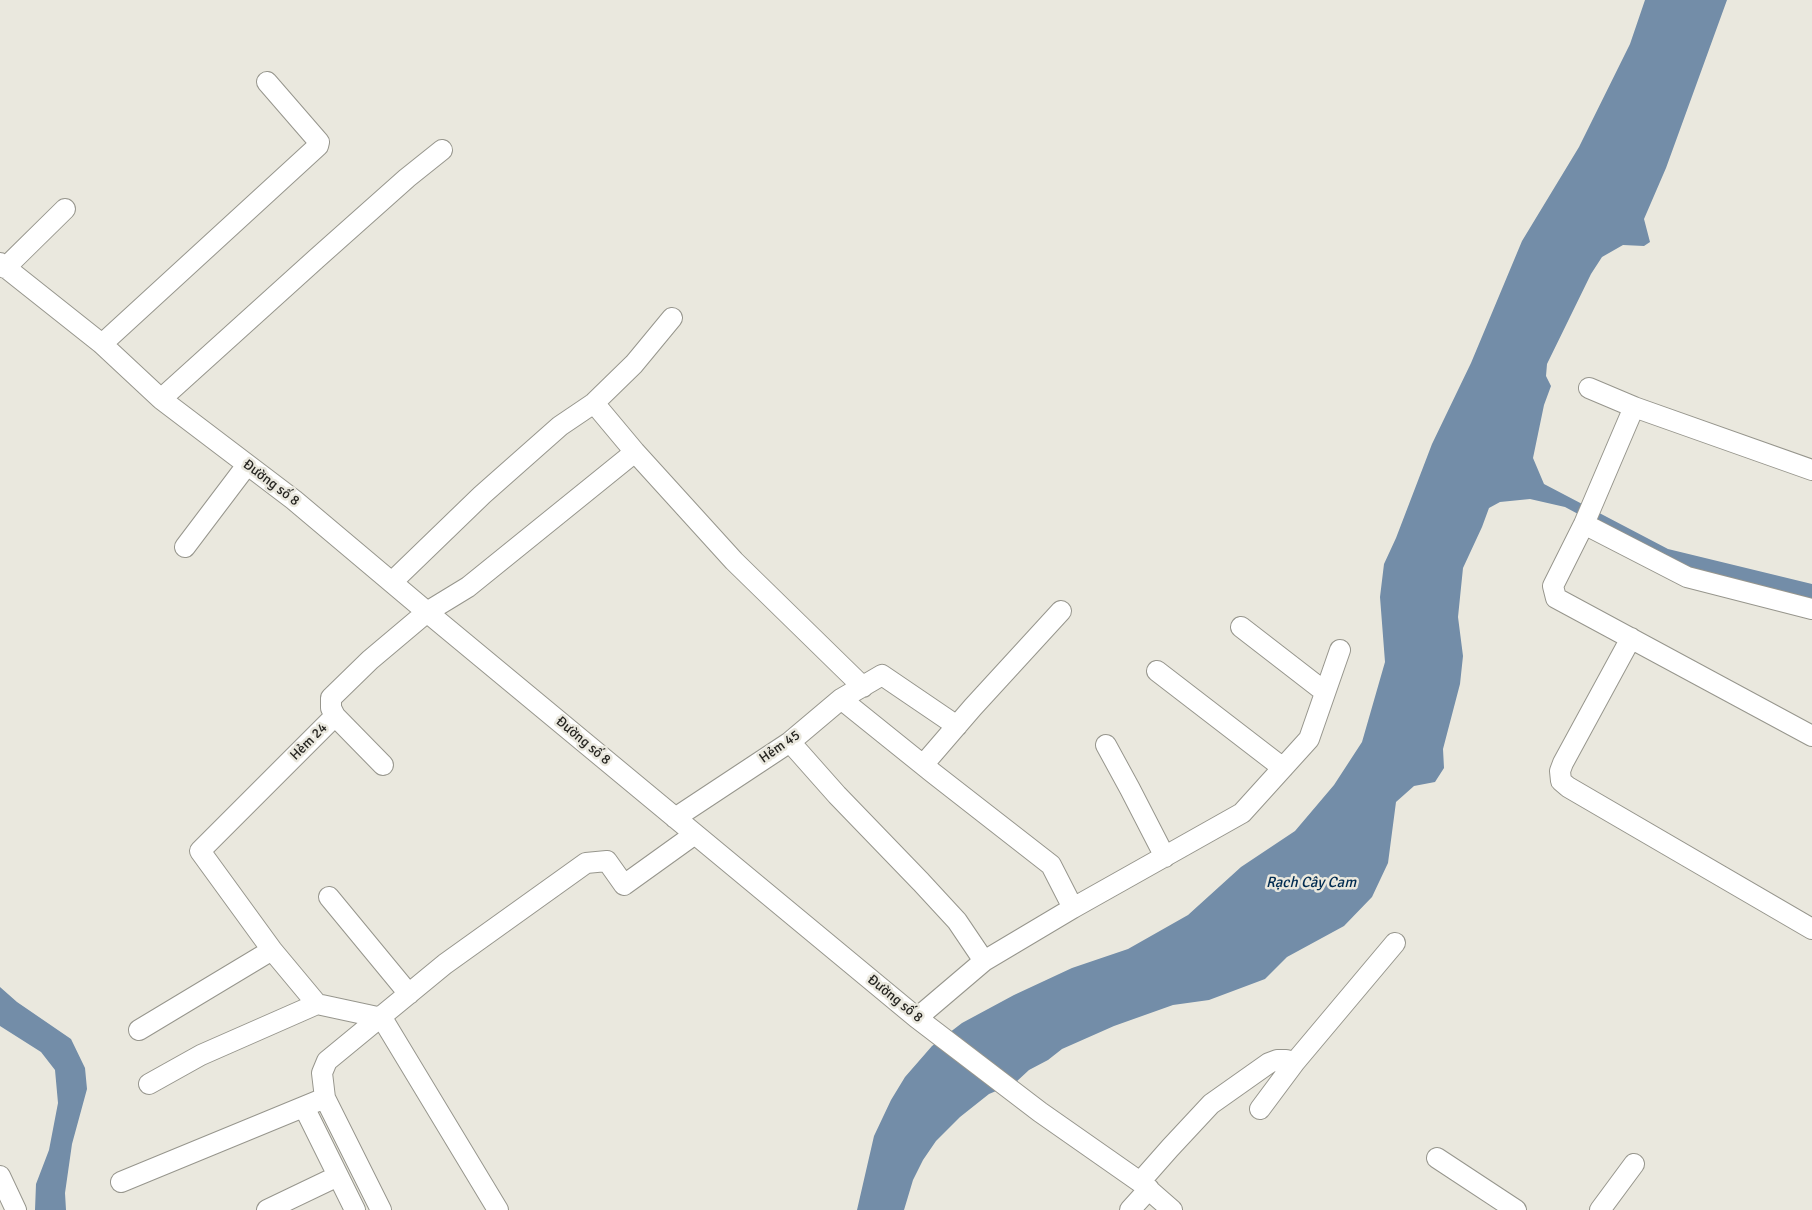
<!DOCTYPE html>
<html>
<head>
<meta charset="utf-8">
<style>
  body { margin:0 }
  canvas { display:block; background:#eae8de }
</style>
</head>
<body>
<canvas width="1812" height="1210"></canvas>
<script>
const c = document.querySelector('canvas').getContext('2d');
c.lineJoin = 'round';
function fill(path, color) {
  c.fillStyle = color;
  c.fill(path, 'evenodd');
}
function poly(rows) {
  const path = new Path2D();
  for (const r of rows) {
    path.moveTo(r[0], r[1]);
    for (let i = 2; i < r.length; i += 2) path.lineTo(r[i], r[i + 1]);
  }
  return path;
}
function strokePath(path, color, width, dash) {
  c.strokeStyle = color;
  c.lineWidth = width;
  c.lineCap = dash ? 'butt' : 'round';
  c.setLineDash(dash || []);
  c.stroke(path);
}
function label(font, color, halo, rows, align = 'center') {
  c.font = font + ' Signika,sans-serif';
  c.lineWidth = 5;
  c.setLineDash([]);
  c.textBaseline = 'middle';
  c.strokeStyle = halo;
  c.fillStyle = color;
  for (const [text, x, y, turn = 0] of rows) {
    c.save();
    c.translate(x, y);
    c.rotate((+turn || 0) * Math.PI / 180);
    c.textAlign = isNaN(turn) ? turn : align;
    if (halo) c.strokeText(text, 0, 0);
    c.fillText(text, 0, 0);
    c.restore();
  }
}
const water = poly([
  [1645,0,1727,0,1666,168,1644,219,1650,242,1644,246,1623,245,1602,257,1591,274,1547,364,1546,376,1551,386,1544,405,1533,458,1544,484,1668,549,1812,584,1812,603,1679,568,1565,507,1530,499,1500,502,1489,508,1482,527,1463,568,1458,617,1463,656,1460,684,1443,749,1444,768,1435,782,1414,786,1396,802,1388,863,1372,897,1344,926,1287,957,1265,979,1209,1000,1173,1005,1114,1026,1062,1049,1048,1060,1029,1070,1015,1083,989,1094,960,1117,936,1141,923,1160,913,1180,904,1210,857,1210,874,1136,891,1100,905,1077,932,1046,962,1023,1014,995,1072,968,1128,949,1188,915,1241,867,1295,831,1334,785,1362,742,1385,662,1380,597,1384,564,1396,538,1432,444,1471,363,1522,241,1579,147,1630,44],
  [0,987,17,1002,71,1039,85,1068,87,1089,72,1144,65,1193,66,1210,35,1210,36,1184,49,1150,58,1103,55,1070,41,1052,0,1026]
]);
const minor = poly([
  [0,263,102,344,161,399,294,500,427,612,917,1018,1040,1112,1140,1182,1172,1210],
  [5,268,65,209],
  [102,344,318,146,319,142,267,82],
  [1589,388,1634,407],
  [161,399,316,259,407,178,442,150],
  [594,403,635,452,734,561,863,687],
  [1812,470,1634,407,1584,524,1553,586,1556,598,1812,736],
  [1584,524,1687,577,1812,609],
  [185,547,247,465],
  [392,582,482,495,560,426,594,403,634,364,672,318],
  [1241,627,1325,692],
  [1631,638,1563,763,1560,771,1561,781,1568,787,1812,929],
  [1157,671,1283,768],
  [841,699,933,773,1051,865,1073,908],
  [335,716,383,765],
  [790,742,837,795,921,882,957,921,984,961],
  [1106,745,1130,789,1165,857],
  [923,765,973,707,1061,611],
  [675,818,790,742,841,699,882,675,957,726],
  [329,897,409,994],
  [917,1018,984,961,1073,908,1242,813,1309,739,1340,650],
  [139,1030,272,950],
  [149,1084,201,1055,317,1004],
  [304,1107,355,1210],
  [1260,1109,1295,1062],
  [1437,1158,1516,1210],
  [0,1176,16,1210],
  [121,1182,325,1098],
  [1140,1182,1170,1148,1211,1104,1269,1063,1277,1060,1286,1060,1295,1062,1395,943],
  [267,1210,338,1176],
  [381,1210,325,1098,322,1073,327,1061,445,964,586,863,607,861,624,885,695,834],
  [498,1210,382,1018,317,1004,272,950,200,851,335,716,331,708,331,698,370,660,427,612,468,587,635,452],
  [1130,1210,1149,1189],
  [1600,1210,1634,1164]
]);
const streetNames = [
  ["Đường số 8",271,483,37],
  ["Đường số 8",583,741,40],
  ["Hẻm 24",309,742,-45],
  ["Hẻm 45",780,747,-35],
  ["Đường số 8",895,999,39]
];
const waterNames = [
  ["Rạch Cây Cam",1311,883]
];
fill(water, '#738da8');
strokePath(minor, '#97968d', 22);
strokePath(minor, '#fff', 20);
label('14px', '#272622', '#eae8de', streetNames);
label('italic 15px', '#002b50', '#eae8de', waterNames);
</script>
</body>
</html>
